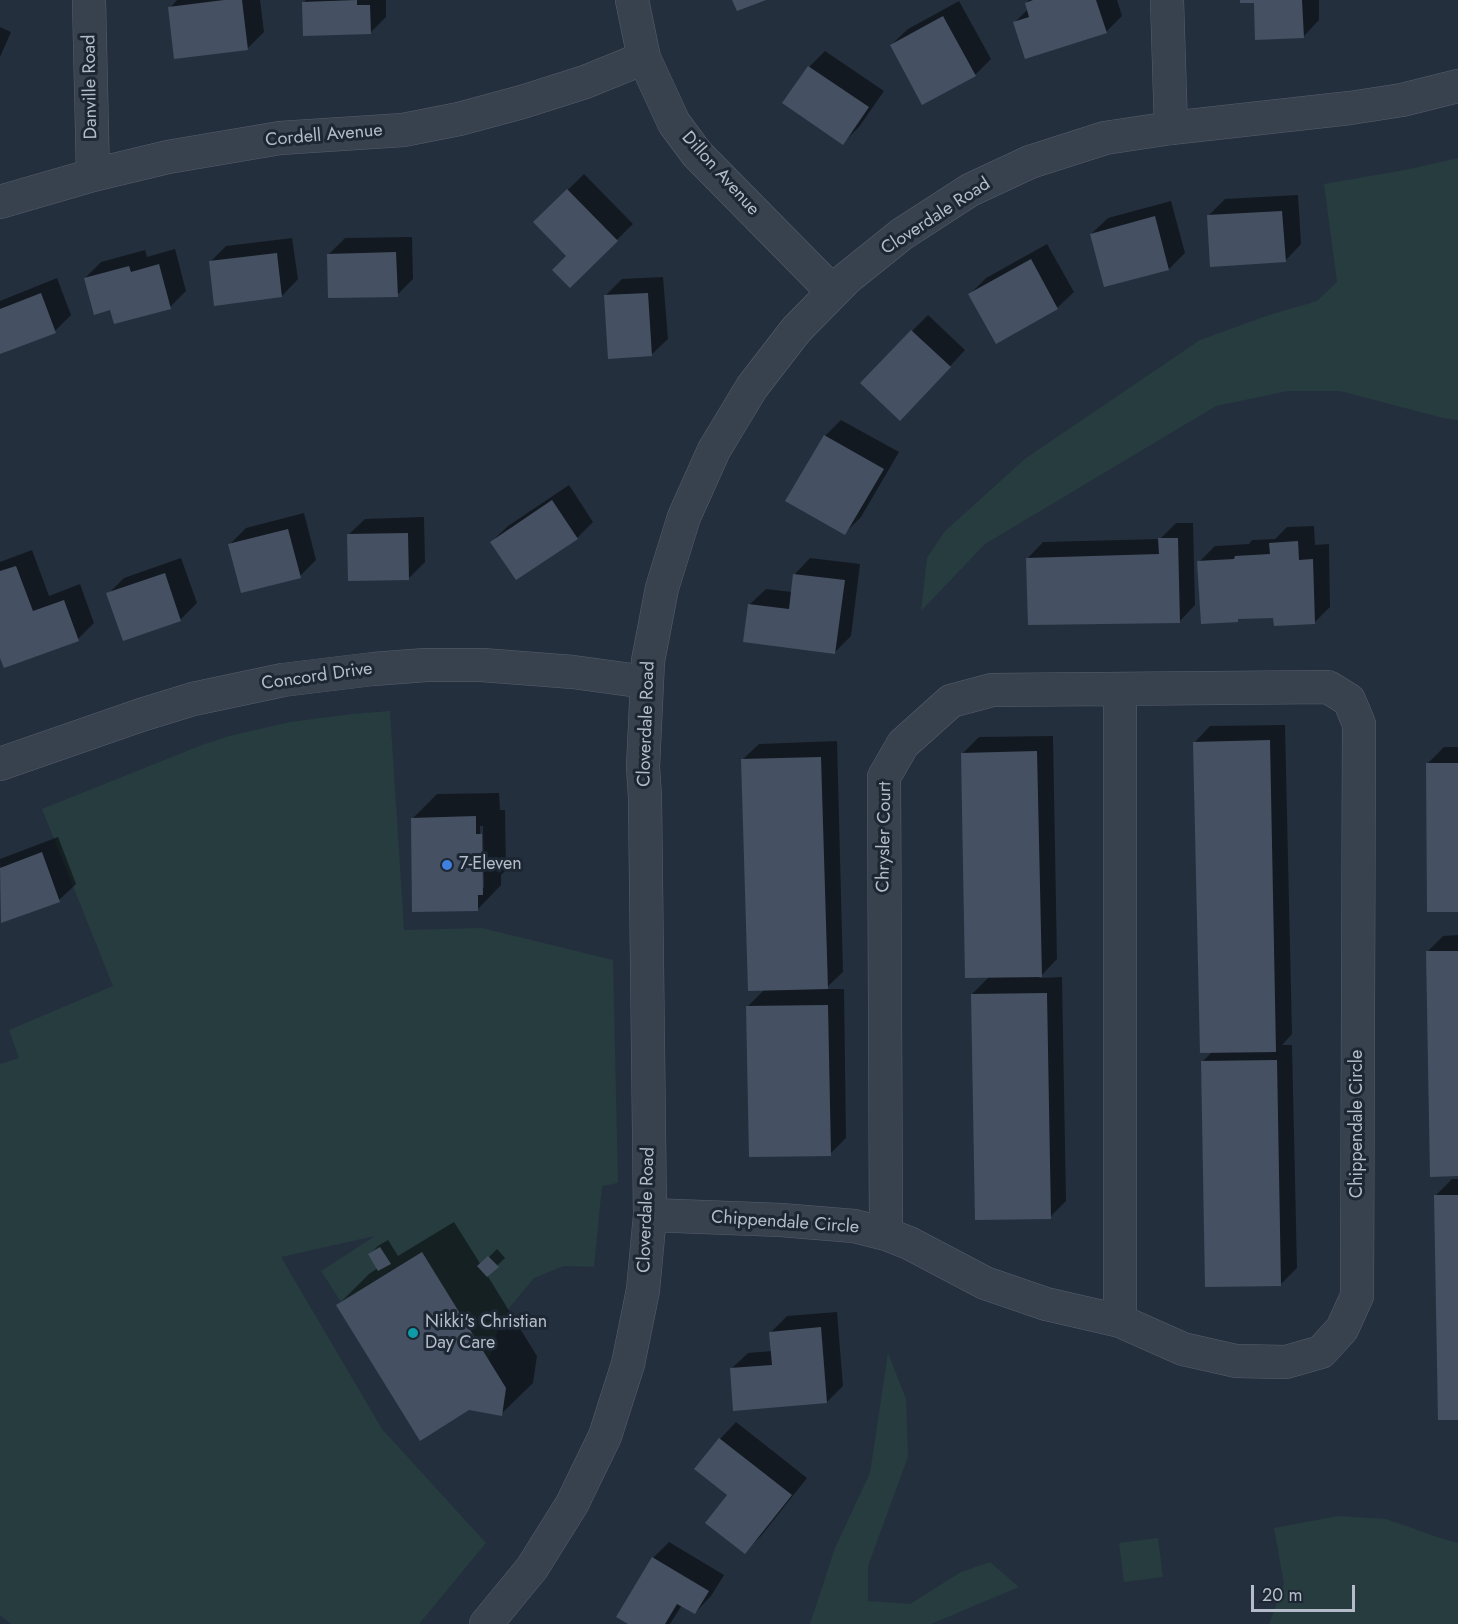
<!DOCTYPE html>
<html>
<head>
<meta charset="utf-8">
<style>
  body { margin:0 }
  #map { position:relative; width:1458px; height:1624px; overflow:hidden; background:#242f3e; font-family:Jost,sans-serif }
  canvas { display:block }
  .scale { position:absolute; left:1251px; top:1585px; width:104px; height:27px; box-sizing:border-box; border:3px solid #b4bcc9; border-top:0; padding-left:8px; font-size:18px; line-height:21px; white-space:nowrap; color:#b4bcc9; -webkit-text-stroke:4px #1d2633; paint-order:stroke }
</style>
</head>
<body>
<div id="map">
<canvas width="1458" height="1624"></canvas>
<div class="scale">20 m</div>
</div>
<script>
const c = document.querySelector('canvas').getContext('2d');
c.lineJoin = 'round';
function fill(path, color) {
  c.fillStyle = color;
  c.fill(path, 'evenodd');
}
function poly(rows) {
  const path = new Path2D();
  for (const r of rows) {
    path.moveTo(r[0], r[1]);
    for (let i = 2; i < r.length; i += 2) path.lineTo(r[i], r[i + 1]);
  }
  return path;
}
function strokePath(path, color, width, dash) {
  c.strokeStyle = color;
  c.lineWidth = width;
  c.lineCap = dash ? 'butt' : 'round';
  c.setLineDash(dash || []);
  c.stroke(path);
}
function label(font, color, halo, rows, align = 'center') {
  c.font = font + ' Jost,sans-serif';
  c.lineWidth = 6;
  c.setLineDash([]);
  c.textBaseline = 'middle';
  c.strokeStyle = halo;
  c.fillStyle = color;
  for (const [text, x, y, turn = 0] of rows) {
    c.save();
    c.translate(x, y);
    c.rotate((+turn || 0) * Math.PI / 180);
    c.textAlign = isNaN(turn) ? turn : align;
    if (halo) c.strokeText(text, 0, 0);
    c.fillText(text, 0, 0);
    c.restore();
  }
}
const green = poly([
  [1458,158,1458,420,1443,418,1340,391,1288,391,1216,406,985,544,921,611,927,558,945,531,1026,458,1200,340,1269,315,1317,301,1337,282,1324,184,1410,169],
  [390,711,404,930,482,928,613,960,618,1183,602,1186,594,1267,564,1266,534,1278,509,1308,498,1330,489,1361,341,1302,321,1271,375,1236,281,1257,382,1429,486,1543,419,1624,11,1624,0,1615,0,1064,19,1058,9,1030,113,986,42,809,202,745,229,736,290,722,352,714],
  [888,1353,906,1399,908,1457,868,1566,868,1601,910,1604,961,1572,990,1562,1019,1587,931,1624,810,1624,835,1548,870,1473],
  [1338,1516,1386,1519,1443,1539,1458,1543,1458,1624,1269,1624,1284,1584,1274,1528],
  [1158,1538,1163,1577,1124,1582,1119,1543]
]);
const shadow = poly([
  [177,0,260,0,264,32,247,49,170,8],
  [306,0,386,0,386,17,370,33,304,2],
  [1029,0,1117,0,1122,16,1106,32,1015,22,1028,9,1026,3],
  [1241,0,1319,0,1319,20,1303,37,1255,1],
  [959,1,991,59,975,75,891,45,908,29],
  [0,27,11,32,0,57],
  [825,51,884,91,859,127,843,143,809,67],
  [584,174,633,224,570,286,568,255,535,222],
  [1298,195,1301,244,1285,261,1209,215,1225,199],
  [1171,201,1185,253,1169,269,1091,234,1108,218],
  [412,237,413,279,397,295,329,254,345,238],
  [292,238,298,279,282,296,210,262,226,246],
  [1047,244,1074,292,1057,308,996,342,970,294,986,278],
  [175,249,186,291,170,307,111,308,85,278,101,262,145,250,147,257],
  [663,277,668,339,651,355,605,296,622,279],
  [57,278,71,315,55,331,0,352,0,301],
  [928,315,965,350,916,403,912,331],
  [841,420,899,452,861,517,845,533,825,436],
  [569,485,593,522,577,538,491,542,508,526],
  [304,513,316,560,300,576,230,544,246,528],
  [424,517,425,562,409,578,348,535,365,519],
  [1176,523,1193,523,1195,605,1179,622,1027,559,1043,542,1160,539],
  [1314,526,1315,545,1329,544,1330,607,1314,623,1275,616,1240,617,1237,620,1199,562,1215,546,1249,544,1252,540,1275,539,1287,527],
  [32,550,49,596,80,584,94,623,78,639,0,654,0,562],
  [181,558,197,603,180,620,108,594,124,578],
  [810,558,860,564,851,636,835,652,749,605,766,589,792,592,794,575],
  [1285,725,1292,1034,1282,1045,1292,1045,1297,1268,1280,1285,1202,1062,1213,1051,1194,743,1210,726],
  [1053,736,1057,959,1039,978,1062,977,1066,1201,1050,1217,972,994,990,976,962,754,979,737],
  [837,741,843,972,825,989,844,989,846,1138,830,1154,748,1006,765,989,742,760,759,744],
  [1444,747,1458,747,1458,910,1428,763],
  [499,793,500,810,505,810,506,870,501,875,501,885,477,910,413,818,437,794],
  [480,826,483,826,484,888,481,888],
  [58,837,76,884,59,900,2,921,0,859],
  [1458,935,1458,1175,1427,952,1443,936],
  [1452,1179,1458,1179,1458,1418,1435,1196],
  [454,1222,481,1265,497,1249,505,1258,487,1275,537,1356,533,1383,501,1414,338,1305,369,1274,378,1268,370,1254,378,1246,388,1240,398,1256],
  [837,1312,843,1386,827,1402,731,1369,748,1353,772,1351,771,1332,787,1316],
  [736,1422,807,1478,761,1536,745,1552,729,1495,696,1469,720,1439],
  [669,1542,724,1575,711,1596,695,1613,682,1605,670,1624,631,1624,653,1558]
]);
const building = poly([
  [224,0,242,0,248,50,174,59,168,7],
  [357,0,357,5,370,5,371,34,303,36,302,2],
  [732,0,766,0,737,11],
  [1033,0,1096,0,1107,33,1025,59,1013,22,1029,17,1025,3],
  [1240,0,1302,0,1304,38,1255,40,1254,3,1240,3],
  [943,16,976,76,922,105,890,45],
  [808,66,869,107,843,145,782,103],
  [567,189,618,241,570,288,552,270,566,256,533,222],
  [1282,211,1286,262,1210,267,1207,215],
  [1155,216,1169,270,1104,287,1090,234],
  [396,252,398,297,328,298,327,254],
  [277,253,282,297,214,306,209,261],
  [1031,259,1058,309,996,344,968,294],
  [159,264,171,309,114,324,110,310,94,315,84,278,129,266,131,272],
  [41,293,56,333,0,354,0,309],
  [648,293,652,356,608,359,604,295],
  [911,330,951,367,900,421,860,383],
  [824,435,884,469,845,535,785,501],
  [552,500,578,539,516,580,490,542],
  [288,529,301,578,241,593,228,544],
  [408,533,409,580,348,581,347,534],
  [1158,538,1178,538,1180,623,1028,625,1026,558,1159,554],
  [1298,541,1299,560,1313,559,1315,624,1274,626,1273,618,1238,619,1238,622,1201,624,1197,561,1234,559,1235,556,1270,554,1269,543],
  [16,566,33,611,64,600,79,641,4,668,0,658,0,571],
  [165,573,181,621,123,641,106,593],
  [793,574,845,580,835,654,743,642,748,604,789,609],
  [1270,740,1276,1052,1200,1053,1193,742],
  [1037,751,1042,977,965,978,961,753],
  [821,757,828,989,748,991,741,759],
  [1426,763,1458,763,1458,912,1427,912],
  [476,816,476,834,482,834,483,895,478,895,478,911,412,912,411,818],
  [42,852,60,902,1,923,0,868],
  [1426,951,1458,951,1458,1176,1430,1177],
  [1047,993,1051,1219,975,1220,971,994],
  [828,1005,831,1156,749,1157,746,1006],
  [1277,1060,1281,1286,1205,1287,1201,1061],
  [1434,1195,1458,1195,1458,1420,1438,1420],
  [380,1247,391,1264,378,1271,368,1254],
  [422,1252,506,1388,502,1416,469,1410,420,1441,336,1305],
  [488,1256,499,1267,487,1277,477,1266],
  [821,1327,827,1403,733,1411,730,1368,772,1365,769,1332],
  [719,1438,792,1495,745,1554,705,1523,727,1495,694,1469],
  [652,1557,709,1591,695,1614,677,1604,665,1624,628,1624,616,1617]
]);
const minor = poly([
  [89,0,93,175],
  [632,0,644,58,674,123,697,154,833,292],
  [1167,0,1171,128],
  [0,202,93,175,168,157,280,138,403,130,459,119,522,102,585,82,644,58],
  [0,764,141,715,193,699,283,680,373,669,426,665,482,665,573,672,646,682],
  [650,1215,781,1220,854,1226,886,1234,909,1243,985,1283,1046,1304,1120,1321,1183,1349,1236,1361,1286,1362,1321,1352,1342,1329,1357,1296,1359,724,1349,700,1328,687,992,690,951,701,903,744,884,777,886,1234],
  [1120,1321,1120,690]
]);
const tertiary = poly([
  [486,1624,532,1568,572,1504,605,1436,628,1364,643,1290,650,1215,645,797,643,767,648,661,662,588,684,517,714,450,752,387,796,330,846,279,902,234,970,190,1030,162,1105,138,1171,128,1350,108,1402,100,1458,86]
]);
const markers = [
  [447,865,6,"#3f7fe0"],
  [413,1333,6,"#0f9aa8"]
];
const streetNames = [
  ["Danville Road",91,87,-91],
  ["Cordell Avenue",324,136,-5],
  ["Dillon Avenue",720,174,48],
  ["Cloverdale Road",936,217,-33],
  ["Concord Drive",317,677,-8],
  ["Cloverdale Road",647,724,-88],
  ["Chrysler Court",885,837,-89],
  ["Chippendale Circle",1358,1124,-90],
  ["Cloverdale Road",647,1210,-88],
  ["Chippendale Circle",785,1223,4]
];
const poiNames = [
  ["7-Eleven",459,865],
  ["Nikki's Christian",425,1323],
  ["Day Care",425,1344]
];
fill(green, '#263c3f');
fill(shadow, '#0007');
fill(building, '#455162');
strokePath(minor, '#565f6c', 34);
strokePath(tertiary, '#565f6c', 34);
strokePath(minor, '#38414e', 33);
strokePath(tertiary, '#38414e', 33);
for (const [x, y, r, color] of markers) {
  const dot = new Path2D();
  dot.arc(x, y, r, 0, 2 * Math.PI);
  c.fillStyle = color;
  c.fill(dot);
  strokePath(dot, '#1d2633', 2);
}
label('18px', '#b4bcc9', '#1d2633', streetNames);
label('18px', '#b4bcc9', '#1d2633', poiNames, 'left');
</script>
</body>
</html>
